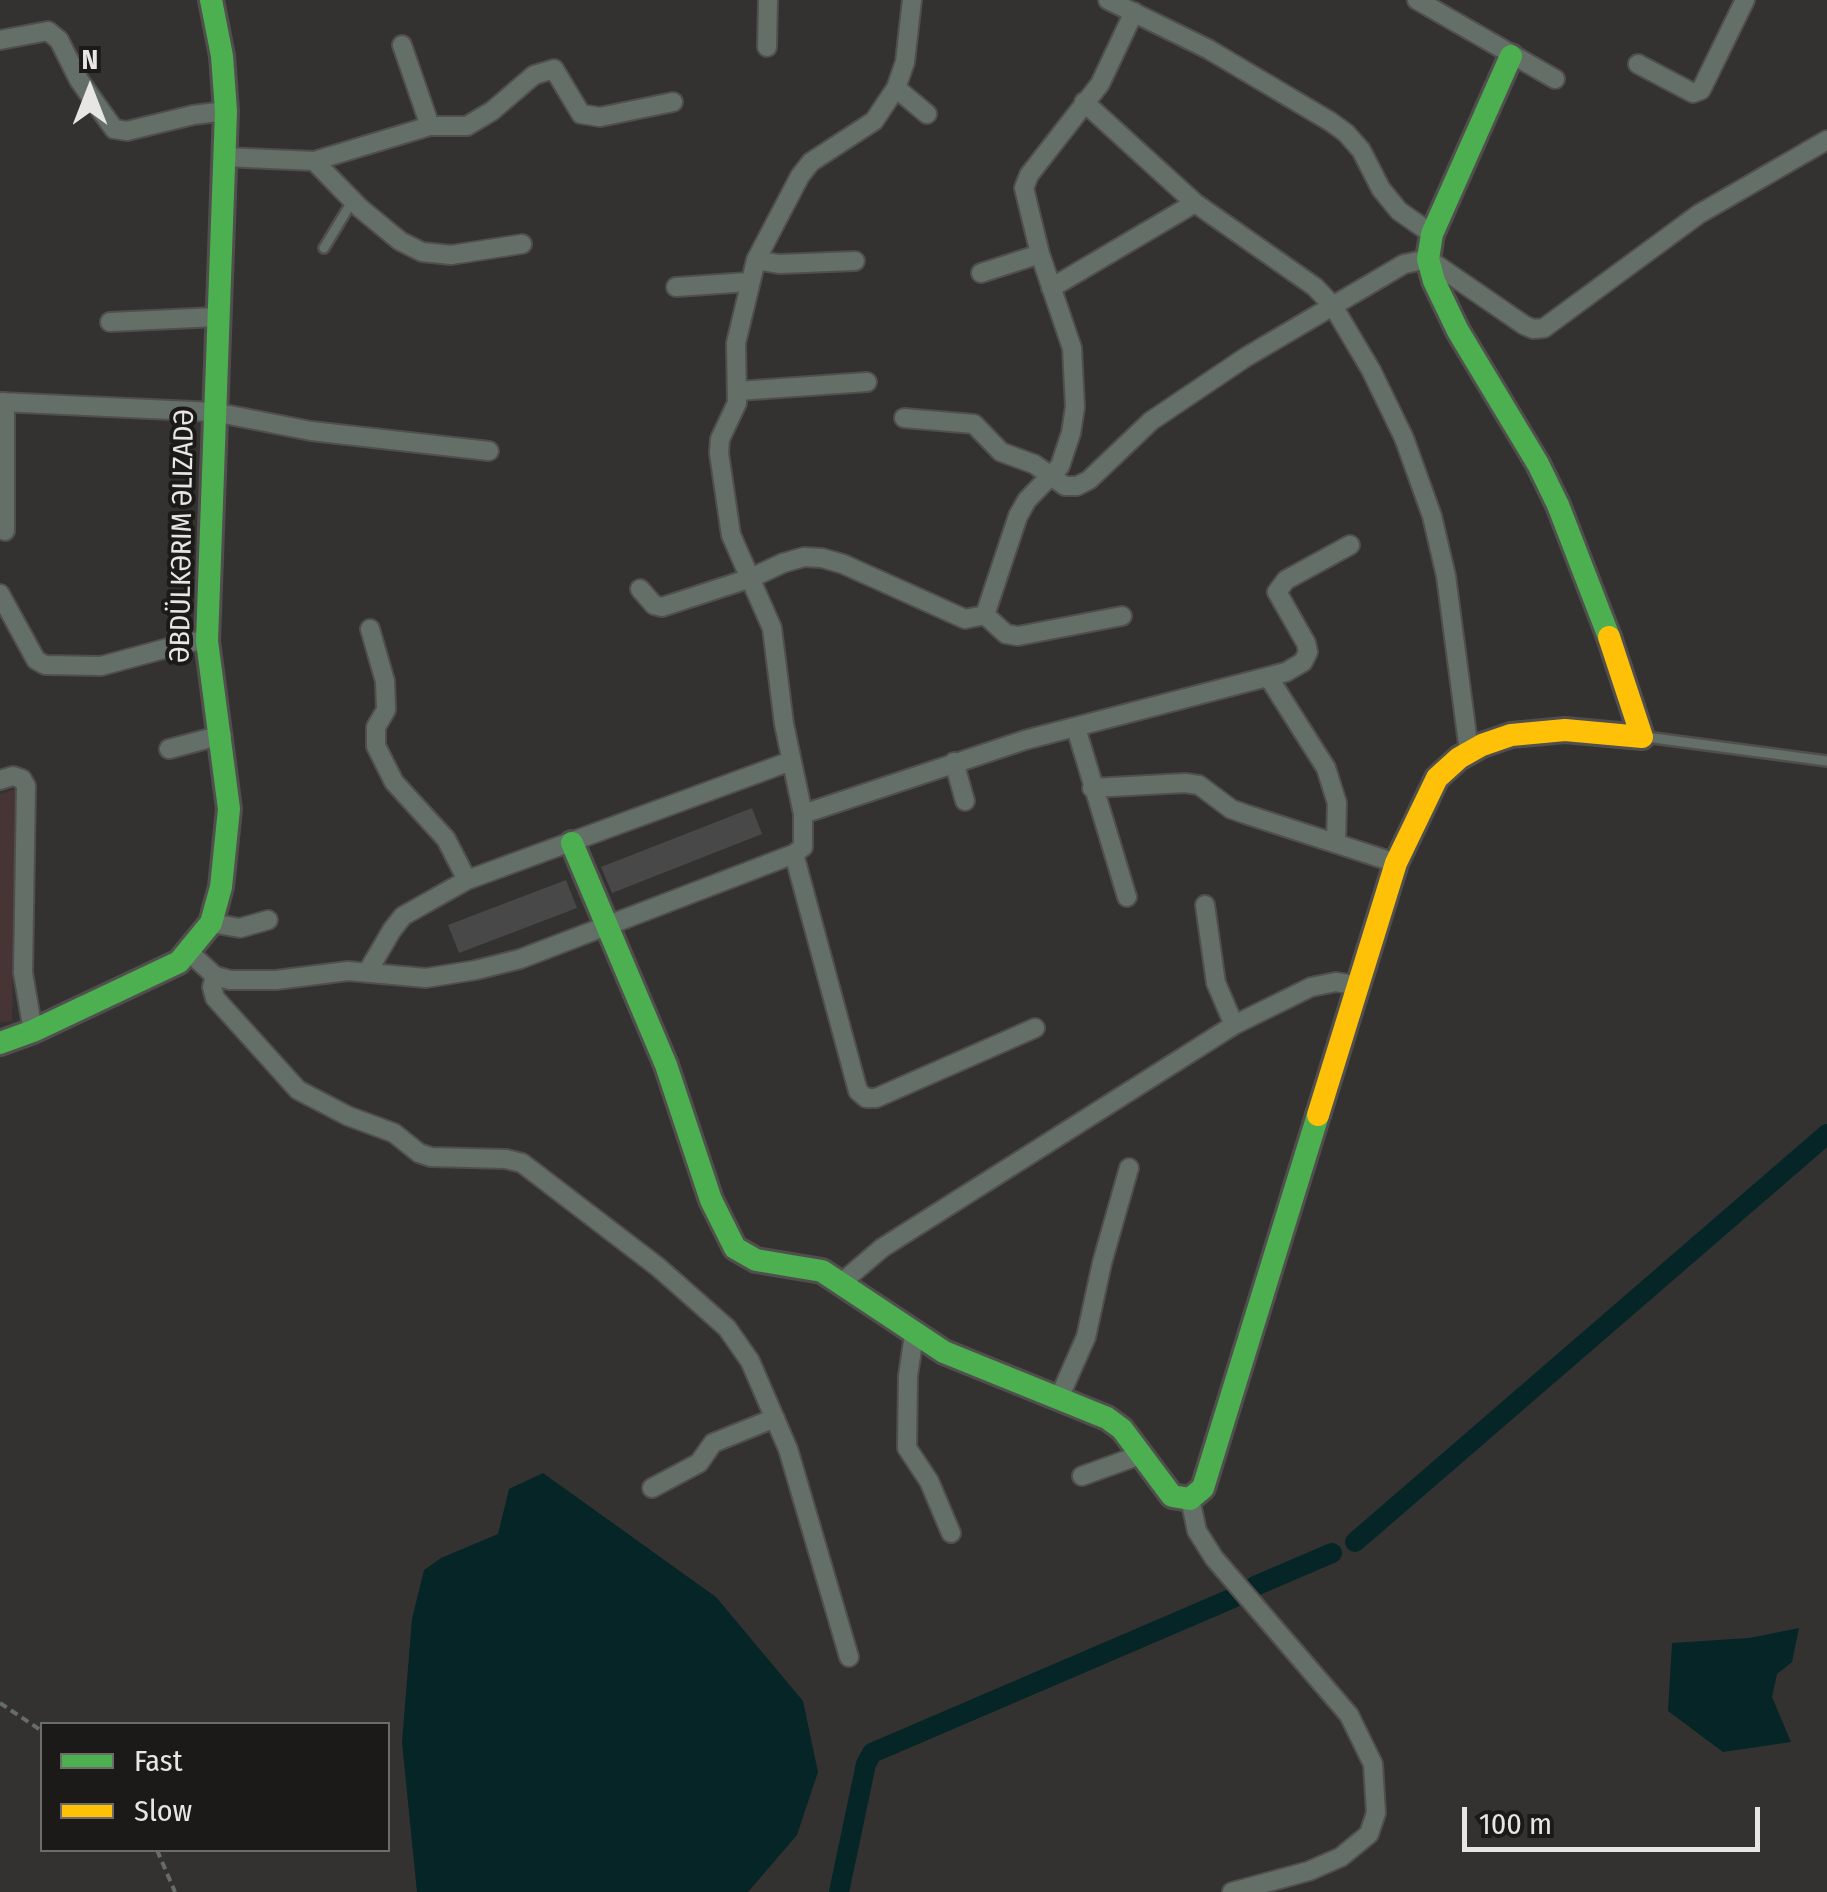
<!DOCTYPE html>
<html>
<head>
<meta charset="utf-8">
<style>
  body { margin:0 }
  #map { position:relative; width:1827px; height:1892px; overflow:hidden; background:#343231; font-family:"Fira Sans Condensed",sans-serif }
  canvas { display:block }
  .legend { position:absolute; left:40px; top:1722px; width:350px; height:130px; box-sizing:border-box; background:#1c1a19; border:2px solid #6e6c6a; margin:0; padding:12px 18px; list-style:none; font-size:30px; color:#e8e6e4 }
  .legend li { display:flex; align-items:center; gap:20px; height:50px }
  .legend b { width:50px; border:2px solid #6e6c6a }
  .north { position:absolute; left:40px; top:40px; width:100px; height:100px; -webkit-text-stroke:8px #1c1a19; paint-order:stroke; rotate:0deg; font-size:28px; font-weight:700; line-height:40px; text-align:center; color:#e8e6e4 }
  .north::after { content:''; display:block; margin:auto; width:35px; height:45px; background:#e8e6e4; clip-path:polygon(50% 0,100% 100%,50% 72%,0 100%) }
  .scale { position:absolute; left:1462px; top:1807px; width:298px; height:45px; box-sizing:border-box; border:5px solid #e8e6e4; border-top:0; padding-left:12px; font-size:30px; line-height:35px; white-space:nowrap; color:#e8e6e4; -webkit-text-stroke:8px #1c1a19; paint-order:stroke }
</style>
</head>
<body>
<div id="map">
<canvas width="1827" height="1892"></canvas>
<ul class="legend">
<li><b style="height:12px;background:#4caf50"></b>Fast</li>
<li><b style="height:12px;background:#ffc107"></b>Slow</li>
</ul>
<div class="north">N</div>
<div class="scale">100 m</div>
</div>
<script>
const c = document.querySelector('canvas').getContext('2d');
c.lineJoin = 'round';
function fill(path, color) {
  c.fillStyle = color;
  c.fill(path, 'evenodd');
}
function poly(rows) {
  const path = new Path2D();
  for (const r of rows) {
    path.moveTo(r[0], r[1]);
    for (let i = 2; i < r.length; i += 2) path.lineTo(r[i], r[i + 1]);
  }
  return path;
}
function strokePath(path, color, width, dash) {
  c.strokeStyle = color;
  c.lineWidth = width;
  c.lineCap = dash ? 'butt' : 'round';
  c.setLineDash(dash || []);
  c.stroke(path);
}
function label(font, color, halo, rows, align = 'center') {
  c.font = font + ' "Fira Sans Condensed",sans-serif';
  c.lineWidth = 8;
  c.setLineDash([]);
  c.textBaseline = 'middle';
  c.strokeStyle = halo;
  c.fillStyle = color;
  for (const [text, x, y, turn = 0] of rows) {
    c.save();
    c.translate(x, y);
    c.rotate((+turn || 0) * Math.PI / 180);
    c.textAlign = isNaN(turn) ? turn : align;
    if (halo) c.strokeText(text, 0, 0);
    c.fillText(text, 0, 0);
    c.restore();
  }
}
const industrial = poly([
  [16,789,12,1021,0,1022,0,794]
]);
const water = poly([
  [543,1473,716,1597,803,1701,818,1772,797,1835,748,1892,417,1892,402,1742,412,1619,424,1570,441,1558,498,1534,509,1489],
  [1799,1628,1792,1662,1777,1674,1772,1697,1791,1742,1723,1752,1668,1711,1672,1643,1749,1638]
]);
const canal = poly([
  [1355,1542,1827,1134],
  [1255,1586,1332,1553],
  [839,1892,866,1764,872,1753,1233,1598]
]);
const building = poly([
  [752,808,762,834,612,893,601,867],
  [566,880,577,908,459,953,448,925]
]);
const path = poly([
  [0,1703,42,1731],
  [157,1850,175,1892]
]);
const lane = poly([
  [324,248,353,200],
  [1646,737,1827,761]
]);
const street = poly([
  [1108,0,1208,49,1331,122,1346,133,1361,150,1381,189,1399,211,1432,234],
  [1417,0,1555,79],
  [0,40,48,31,59,40,79,80,114,129,127,131,193,115,226,111],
  [402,45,430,126],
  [767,47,768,0],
  [1638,64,1693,93,1701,90,1745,0],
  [896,88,927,114],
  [1084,102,1195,203,1315,287,1333,306,1371,370,1404,438,1432,516,1446,576,1469,751],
  [224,157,314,161,430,126,467,126,492,111,534,75,554,69,581,114,600,117,673,102],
  [314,161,360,208,400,241,422,252,451,255,522,244],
  [756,260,779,264,855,261],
  [981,273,1040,254],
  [676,287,748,282],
  [1051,288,1195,203],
  [110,322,216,317],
  [738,391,867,382],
  [0,402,214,412,311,431,489,451],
  [5,402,5,531],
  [904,418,974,424,1001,452,1034,464,1065,486,1077,486,1089,480,1151,421,1246,357,1404,264,1428,259,1524,325,1533,329,1544,328,1699,214,1827,140],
  [640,589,654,605,662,607,751,578,783,563,804,557,822,558,843,564,965,619,985,615,1018,516,1027,500,1060,466,1071,433,1075,407,1072,348,1040,254,1024,188,1029,175,1100,84,1134,12],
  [0,594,36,660,45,665,101,666,190,642,207,641],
  [985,615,1006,634,1018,636,1122,616],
  [370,629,385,681,386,710,376,727,376,746,394,782,446,839,467,880],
  [1269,678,1326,768,1337,803,1336,843],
  [1076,728,1127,897],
  [169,749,222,735],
  [954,762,965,801],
  [0,780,13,776,22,779,26,786,23,973,33,1031],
  [1092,788,1185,783,1199,785,1231,809,1245,814,1396,863],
  [803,814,1025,740,1286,672,1303,662,1308,652,1306,643,1277,592,1286,580,1350,545],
  [794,854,858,1091,866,1098,876,1098,1035,1028],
  [1205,905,1216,983,1234,1025],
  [211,923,240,928,268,920],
  [189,952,215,976,230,980,276,980,348,971,426,978,476,970,520,959,794,854,803,847,803,814,784,724,772,628,731,535,719,453,720,439,737,403,736,343,756,260,800,176,811,162,874,121,896,88,905,62,912,0],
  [368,971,392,930,403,916,467,880,791,761],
  [215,976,212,987,215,998,298,1090,348,1116,394,1133,419,1153,431,1157,506,1159,522,1163,658,1267,727,1328,750,1361,788,1449,849,1657],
  [840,1284,882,1248,1234,1025,1311,987,1336,982,1360,986],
  [914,1335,908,1376,907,1448,929,1481,951,1533],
  [1059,1398,1086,1337,1102,1263,1129,1168],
  [1082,1476,1140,1455],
  [652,1488,699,1463,713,1443,775,1418],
  [1190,1499,1197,1531,1214,1558,1349,1715,1373,1764,1376,1813,1369,1834,1341,1857,1309,1871,1232,1892]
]);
const fast = poly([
  [1511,56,1432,234,1428,259,1434,281,1458,331,1538,464,1558,505,1609,637],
  [572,843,666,1065,711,1200,735,1248,756,1260,822,1271,944,1352,1107,1418,1122,1429,1172,1496,1190,1499,1203,1488,1318,1115],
  [0,1043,33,1031,179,962,211,923,221,887,229,809,207,641,226,111,222,56,211,0]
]);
const slow = poly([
  [1318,1115,1396,863,1437,778,1459,758,1482,745,1511,735,1565,730,1642,737,1609,637]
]);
const streetNames = [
  ["ƏBDÜLKƏRIM ƏLIZADƏ",183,536,-89]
];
fill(industrial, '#463534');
fill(water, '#052526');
strokePath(canal, '#052526', 20);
fill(building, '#494849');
strokePath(lane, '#504f4e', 14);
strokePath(street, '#504f4e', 22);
strokePath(fast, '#504f4e', 28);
strokePath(slow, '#504f4e', 28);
strokePath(path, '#666c67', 4, [8, 5]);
strokePath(lane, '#646f68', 9);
strokePath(street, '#646f68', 18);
strokePath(fast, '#4caf50', 22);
strokePath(slow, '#ffc107', 22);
label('28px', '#e8e6e4', '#1c1a19', streetNames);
</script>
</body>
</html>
